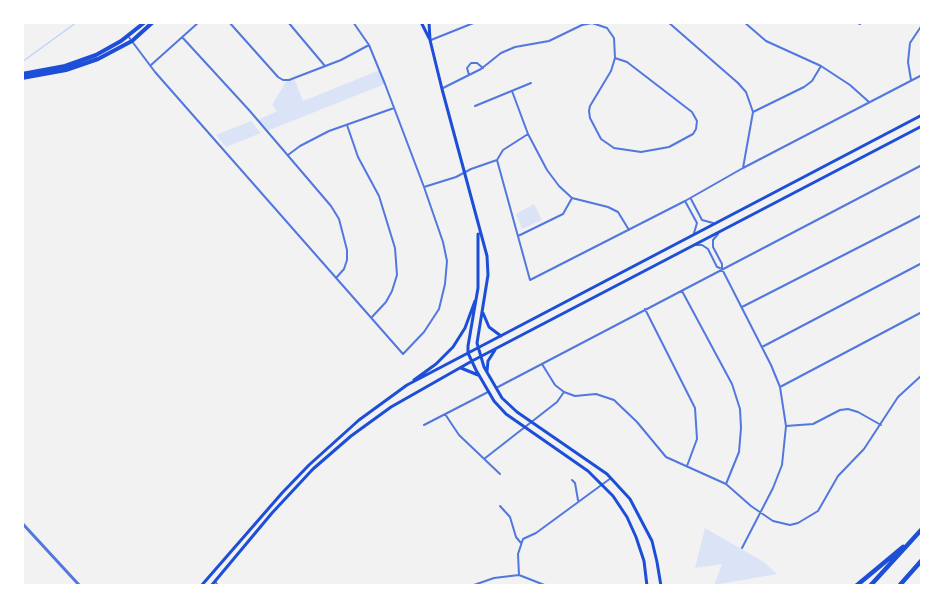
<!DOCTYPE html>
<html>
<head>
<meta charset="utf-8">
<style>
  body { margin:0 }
  #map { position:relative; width:944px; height:608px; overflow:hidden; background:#f2f2f2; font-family:"Titillium Web",sans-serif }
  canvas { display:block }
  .frame { position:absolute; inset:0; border:24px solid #fff; pointer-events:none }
</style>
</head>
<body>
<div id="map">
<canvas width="944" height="608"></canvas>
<div class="frame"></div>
</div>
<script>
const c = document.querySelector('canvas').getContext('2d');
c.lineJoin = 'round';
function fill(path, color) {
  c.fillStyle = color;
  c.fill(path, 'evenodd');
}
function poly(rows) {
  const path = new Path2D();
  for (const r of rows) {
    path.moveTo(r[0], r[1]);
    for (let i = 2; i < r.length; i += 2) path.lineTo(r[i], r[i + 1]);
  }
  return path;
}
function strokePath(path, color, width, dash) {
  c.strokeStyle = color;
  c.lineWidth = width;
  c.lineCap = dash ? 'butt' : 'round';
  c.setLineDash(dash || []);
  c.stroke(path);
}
const green = poly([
  [380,70,385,84,267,131,258,120,277,111,272,105,287,80,294,78,303,101],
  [251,121,261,133,226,147,216,135],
  [534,204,542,220,522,229,516,214],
  [705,528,764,562,777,574,714,585,722,564,695,568]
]);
const stream = poly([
  [22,62,77,22]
]);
const minor = poly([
  [229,22,278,77,283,80,289,80,341,60,369,45],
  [288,22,325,66],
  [668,22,738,83,746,92,753,112,743,168],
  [744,22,766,41,821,66,850,85,869,102],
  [856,22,860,24,861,22],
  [22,25,24,22],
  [128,36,155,72,403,354,424,332,439,309,445,284,447,261,443,242,424,187,385,84,369,45,353,22],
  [182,37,249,110,331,206,339,219,347,250,347,260,344,269,336,278],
  [431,40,476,22],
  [151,65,199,22],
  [469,75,467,68,471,63,477,63,483,68],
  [911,80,908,62,910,43,922,25],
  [443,88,481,69,501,53,515,47,549,41,582,25,592,23,607,28,614,38,615,58,611,71,590,106,589,111,590,118,601,139,614,148,641,152,669,147,693,134,696,129,697,121,692,112,627,62,615,58],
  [512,91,528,134,547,170,559,186,572,198,608,207,618,212,629,230],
  [475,106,531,83],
  [753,112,804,87,812,81,821,66],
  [347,125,358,157,379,196,395,248,397,275,392,291,386,302,372,317],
  [288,155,300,146,329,131,394,108],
  [497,160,530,280,685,201,743,168,922,75],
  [424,187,456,177,471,169,497,160,503,150,528,134],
  [691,199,702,220,713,223],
  [685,201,697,223,694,233],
  [718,234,713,240,713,247,722,264,722,269,771,365,780,387,786,426,782,465,773,488,742,548],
  [518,236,563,214,572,198],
  [696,245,702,245,708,249,717,267,720,268],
  [682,291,732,384,740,409,741,428,739,452,726,484],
  [742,307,922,215],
  [645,309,695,408,697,439,687,466],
  [762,347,922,263],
  [542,364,555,385,564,392,575,396,596,394,614,400,637,422,666,457,726,484,751,506,773,521,790,525,798,523,818,511,838,476,864,449,898,397,922,375],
  [780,387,922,312],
  [496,388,922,165],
  [445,414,459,435,500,474],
  [424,425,488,392],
  [786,426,813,424,840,410,848,409,858,412,881,425],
  [484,459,557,402,564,392],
  [572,480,575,483,578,500],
  [500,506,510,517,516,537,521,543],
  [519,575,518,554,523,539,536,533,611,478],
  [215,581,218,586],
  [471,586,494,578,519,575,547,586]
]);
const tertiary = poly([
  [22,523,80,586]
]);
const secondary = poly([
  [421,22,429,38],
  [429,22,430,40,442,89,487,256,488,275,477,343,484,367,502,398,517,412,607,474,630,499,652,541,657,562,661,586],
  [478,234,478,288,468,346,468,353,476,370,494,401,506,414,588,471,613,496,627,517,636,537,644,561,647,586],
  [483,313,489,327,501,336],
  [461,368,478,375],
  [487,371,488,361,495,350],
  [414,380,436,364,453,347,465,328,475,301],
  [201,586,282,493,309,465,359,420,407,385,922,115],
  [211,586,272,513,313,469,351,436,391,407,472,361,922,126]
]);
const primary = poly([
  [22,74,65,66,96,55,121,41,145,22],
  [22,78,66,70,98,59,132,41,153,22]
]);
const motorway = poly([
  [856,586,903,547],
  [870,586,922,529],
  [899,586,922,560]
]);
fill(green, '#dbe4f7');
strokePath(stream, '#bfd3fe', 1.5);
strokePath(minor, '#5277de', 2);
strokePath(tertiary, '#5277de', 3);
strokePath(secondary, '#1d4ed8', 3);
strokePath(primary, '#1d4ed8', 4);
strokePath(motorway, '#1d4ed8', 4.5);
</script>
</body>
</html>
